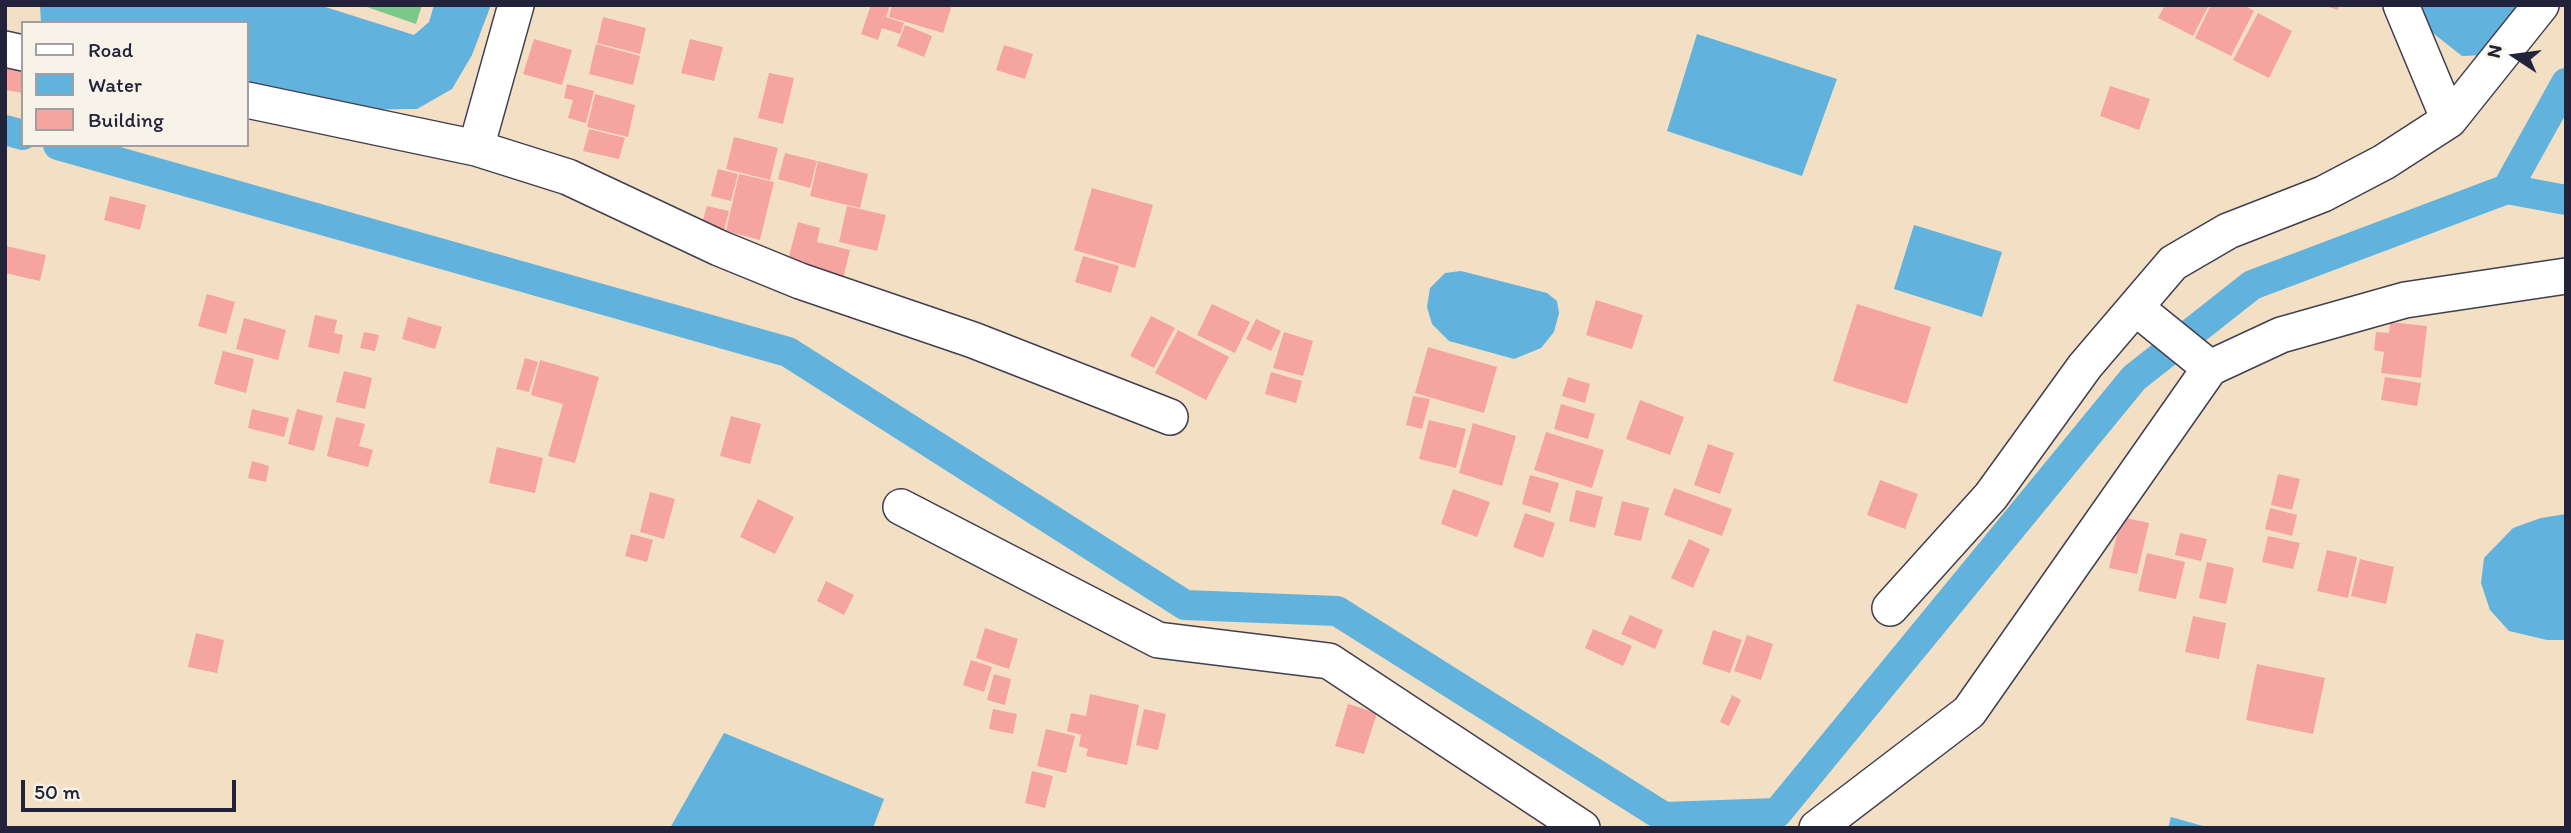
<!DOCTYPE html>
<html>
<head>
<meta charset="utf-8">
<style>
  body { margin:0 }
  #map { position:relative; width:2571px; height:833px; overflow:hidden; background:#f3e0c4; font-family:Itim,sans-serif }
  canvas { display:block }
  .frame { position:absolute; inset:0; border:7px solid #22223b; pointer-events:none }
  .legend { position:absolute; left:21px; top:21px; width:228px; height:126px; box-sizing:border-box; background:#f7f3e8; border:2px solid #a29fa3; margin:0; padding:9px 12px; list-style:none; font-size:21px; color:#22223b }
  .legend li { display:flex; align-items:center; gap:14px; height:35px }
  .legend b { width:35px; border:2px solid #a29fa3 }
  .north { position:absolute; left:2480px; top:21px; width:70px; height:70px; -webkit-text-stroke:5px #f7f3e8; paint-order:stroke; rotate:283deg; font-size:19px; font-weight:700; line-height:28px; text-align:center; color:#22223b }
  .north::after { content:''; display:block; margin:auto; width:24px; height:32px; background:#22223b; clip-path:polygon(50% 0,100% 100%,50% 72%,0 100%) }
  .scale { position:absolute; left:21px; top:780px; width:215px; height:32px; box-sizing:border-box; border:4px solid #22223b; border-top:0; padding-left:9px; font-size:21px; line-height:24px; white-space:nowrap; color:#22223b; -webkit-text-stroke:5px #f7f3e8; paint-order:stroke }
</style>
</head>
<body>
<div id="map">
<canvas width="2571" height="833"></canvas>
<div class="frame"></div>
<ul class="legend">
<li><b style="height:9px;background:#fff"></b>Road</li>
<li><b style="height:19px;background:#61b2dc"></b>Water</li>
<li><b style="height:19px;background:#f6a4a0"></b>Building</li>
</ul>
<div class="north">N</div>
<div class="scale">50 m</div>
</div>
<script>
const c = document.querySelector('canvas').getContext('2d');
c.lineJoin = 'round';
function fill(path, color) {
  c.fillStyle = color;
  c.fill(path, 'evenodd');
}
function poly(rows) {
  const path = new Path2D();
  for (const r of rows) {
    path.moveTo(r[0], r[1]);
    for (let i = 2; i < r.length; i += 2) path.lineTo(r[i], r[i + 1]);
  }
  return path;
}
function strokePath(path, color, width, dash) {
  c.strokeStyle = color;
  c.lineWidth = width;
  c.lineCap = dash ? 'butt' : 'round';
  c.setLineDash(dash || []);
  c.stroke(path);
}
const green = poly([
  [361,5,422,5,416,24]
]);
const water = poly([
  [40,5,319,5,414,35,429,22,434,5,491,5,472,55,452,89,417,109,333,110,247,90,247,23,41,23],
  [2419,5,2522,5,2486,55,2462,56,2424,26],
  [1697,34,1837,79,1802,176,1667,131],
  [1914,225,2002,252,1982,317,1894,289],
  [1461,271,1547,293,1557,301,1559,313,1554,332,1541,348,1514,359,1449,341,1432,324,1427,307,1430,288,1445,273],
  [2566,514,2566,640,2547,640,2509,631,2490,610,2481,583,2484,558,2513,528,2541,518],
  [724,733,884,799,873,828,670,828],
  [2171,817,2210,828,2168,828]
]);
const canal = poly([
  [5,130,23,135],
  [58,145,788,352,1185,605,1337,611,1664,817,1777,813,2134,378,2252,285,2507,189,2566,200],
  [2507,189,2566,83]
]);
const building = poly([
  [871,5,890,5,886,17,904,23,900,34,882,28,878,40,861,34],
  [892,5,952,5,943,33,889,17],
  [2165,5,2209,5,2193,36,2158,18],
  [2211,5,2244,5,2254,11,2231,56,2195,38],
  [2322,5,2339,5,2338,10],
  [2258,13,2292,31,2269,78,2233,60],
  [603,17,646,28,640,54,597,43],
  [905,25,932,36,924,57,897,46],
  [534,39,572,50,562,85,523,74],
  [690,39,723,47,714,81,681,73],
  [596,44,640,56,633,85,589,74],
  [1004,45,1033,54,1025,79,996,70],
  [5,59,23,62,23,93,5,90],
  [769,73,794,78,783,124,758,118],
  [567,84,594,91,586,123,568,118,573,100,564,98],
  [2110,86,2150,99,2139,130,2100,116],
  [595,94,635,105,628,137,587,127],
  [589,129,625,138,619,159,583,151],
  [734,137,778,148,770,180,726,169],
  [785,153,817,161,810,188,778,179],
  [818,161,868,174,860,208,810,196],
  [718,169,738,174,731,201,711,196],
  [739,174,774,182,760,240,726,231],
  [1092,188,1153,205,1135,268,1074,250],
  [110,196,146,205,140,230,104,220],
  [707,206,729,211,722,239,699,234],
  [847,206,886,215,877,251,839,242],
  [798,222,820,228,817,242,850,250,842,283,786,268],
  [6,246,46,255,40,281,5,273],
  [1083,256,1119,266,1111,293,1075,282],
  [207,294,235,302,226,334,198,326],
  [1596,300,1643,315,1632,349,1586,335],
  [1212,304,1250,322,1235,353,1197,335],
  [1857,304,1931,327,1907,404,1833,381],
  [315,315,337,320,334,333,343,335,339,354,308,347],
  [1151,316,1175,328,1154,368,1130,356],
  [408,317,442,327,435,349,402,339],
  [244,318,286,330,278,360,236,349],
  [1256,319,1281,331,1271,351,1246,339],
  [2390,322,2427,326,2421,378,2381,373,2384,352,2374,350,2376,332,2389,333],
  [1178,330,1229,357,1206,400,1155,373],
  [364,332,379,335,375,351,360,348],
  [1284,332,1313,341,1303,376,1273,368],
  [1428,347,1497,367,1484,413,1415,393],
  [223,351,254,359,246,393,214,384],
  [525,358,538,362,529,392,516,389],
  [540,360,599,377,575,463,548,456,563,404,531,395],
  [344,371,372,378,365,409,336,402],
  [1271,372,1302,381,1296,403,1265,394],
  [1568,377,1590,384,1585,403,1562,396],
  [2385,377,2421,383,2417,406,2381,400],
  [1413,396,1430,399,1422,429,1406,425],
  [1640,400,1684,417,1670,455,1626,439],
  [1561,404,1595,414,1588,439,1554,429],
  [252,409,289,418,284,437,248,428],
  [297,409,323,416,314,451,288,444],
  [731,416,761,424,750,464,720,456],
  [336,417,365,424,359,446,373,450,368,467,327,456],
  [1429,420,1466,429,1456,468,1419,459],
  [1473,423,1516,436,1502,486,1459,473],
  [1546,432,1604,450,1592,488,1534,470],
  [1708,444,1734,453,1720,494,1694,485],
  [497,447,543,458,535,493,489,483],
  [252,461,269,466,266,482,248,478],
  [2278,474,2300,479,2292,510,2271,505],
  [1530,475,1559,483,1550,513,1522,504],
  [1880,480,1918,494,1905,529,1867,515],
  [1674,488,1732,509,1722,536,1664,515],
  [1453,489,1490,502,1477,537,1441,524],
  [1576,490,1603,497,1595,528,1569,521],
  [650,492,675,499,664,539,640,532],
  [758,499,794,517,775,554,740,537],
  [1622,501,1649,508,1641,541,1614,535],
  [2270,508,2297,515,2292,536,2265,529],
  [1525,513,1555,523,1543,558,1513,547],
  [2121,517,2149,523,2137,574,2109,568],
  [2180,533,2207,539,2201,561,2175,555],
  [631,534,653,540,647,562,625,556],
  [2268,536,2300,543,2293,569,2262,562],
  [1689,539,1710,549,1693,588,1671,578],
  [2327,550,2357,557,2348,598,2317,591],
  [2147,553,2185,562,2176,599,2138,591],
  [2360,559,2394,567,2386,604,2351,596],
  [2207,562,2234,568,2226,604,2199,598],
  [826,581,854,595,844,615,817,601],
  [1630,615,1663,630,1655,649,1621,634],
  [2193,616,2226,623,2219,659,2185,652],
  [985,628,1018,639,1009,669,976,658],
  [1593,629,1632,646,1623,666,1585,648],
  [1713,630,1742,640,1730,673,1702,664],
  [196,633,224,640,217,673,188,667],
  [1747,635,1773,644,1761,680,1734,671],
  [971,660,992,667,984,692,963,685],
  [2257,664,2325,678,2313,734,2246,720],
  [994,674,1011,679,1005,705,987,700],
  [1090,694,1139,705,1127,765,1086,756,1088,749,1079,746,1081,735,1067,731,1071,713,1086,716],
  [1732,695,1741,700,1729,726,1720,722],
  [1348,704,1377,713,1364,754,1335,746],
  [993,709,1017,714,1013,734,989,729],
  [1144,709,1166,714,1158,750,1136,745],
  [1046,729,1075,736,1066,773,1037,766],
  [1032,771,1053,776,1045,808,1025,803]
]);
const street = poly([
  [2401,5,2449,120],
  [5,49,23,53],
  [247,100,476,148,568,177,719,248,800,281,973,340,1170,417],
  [476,148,516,5],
  [2136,308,2210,368],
  [901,507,1158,640,1329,661,1582,828],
  [1890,608,1991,496,2085,366,2173,263,2228,231,2323,194,2384,162,2449,120,2541,5],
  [1817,828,1969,712,2210,368,2281,335,2405,300,2566,276]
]);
fill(green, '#7bc989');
fill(water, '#61b2dc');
strokePath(canal, '#61b2dc', 30);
fill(building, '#f6a4a0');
strokePath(street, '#413e50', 38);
strokePath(street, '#fff', 35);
</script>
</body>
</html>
